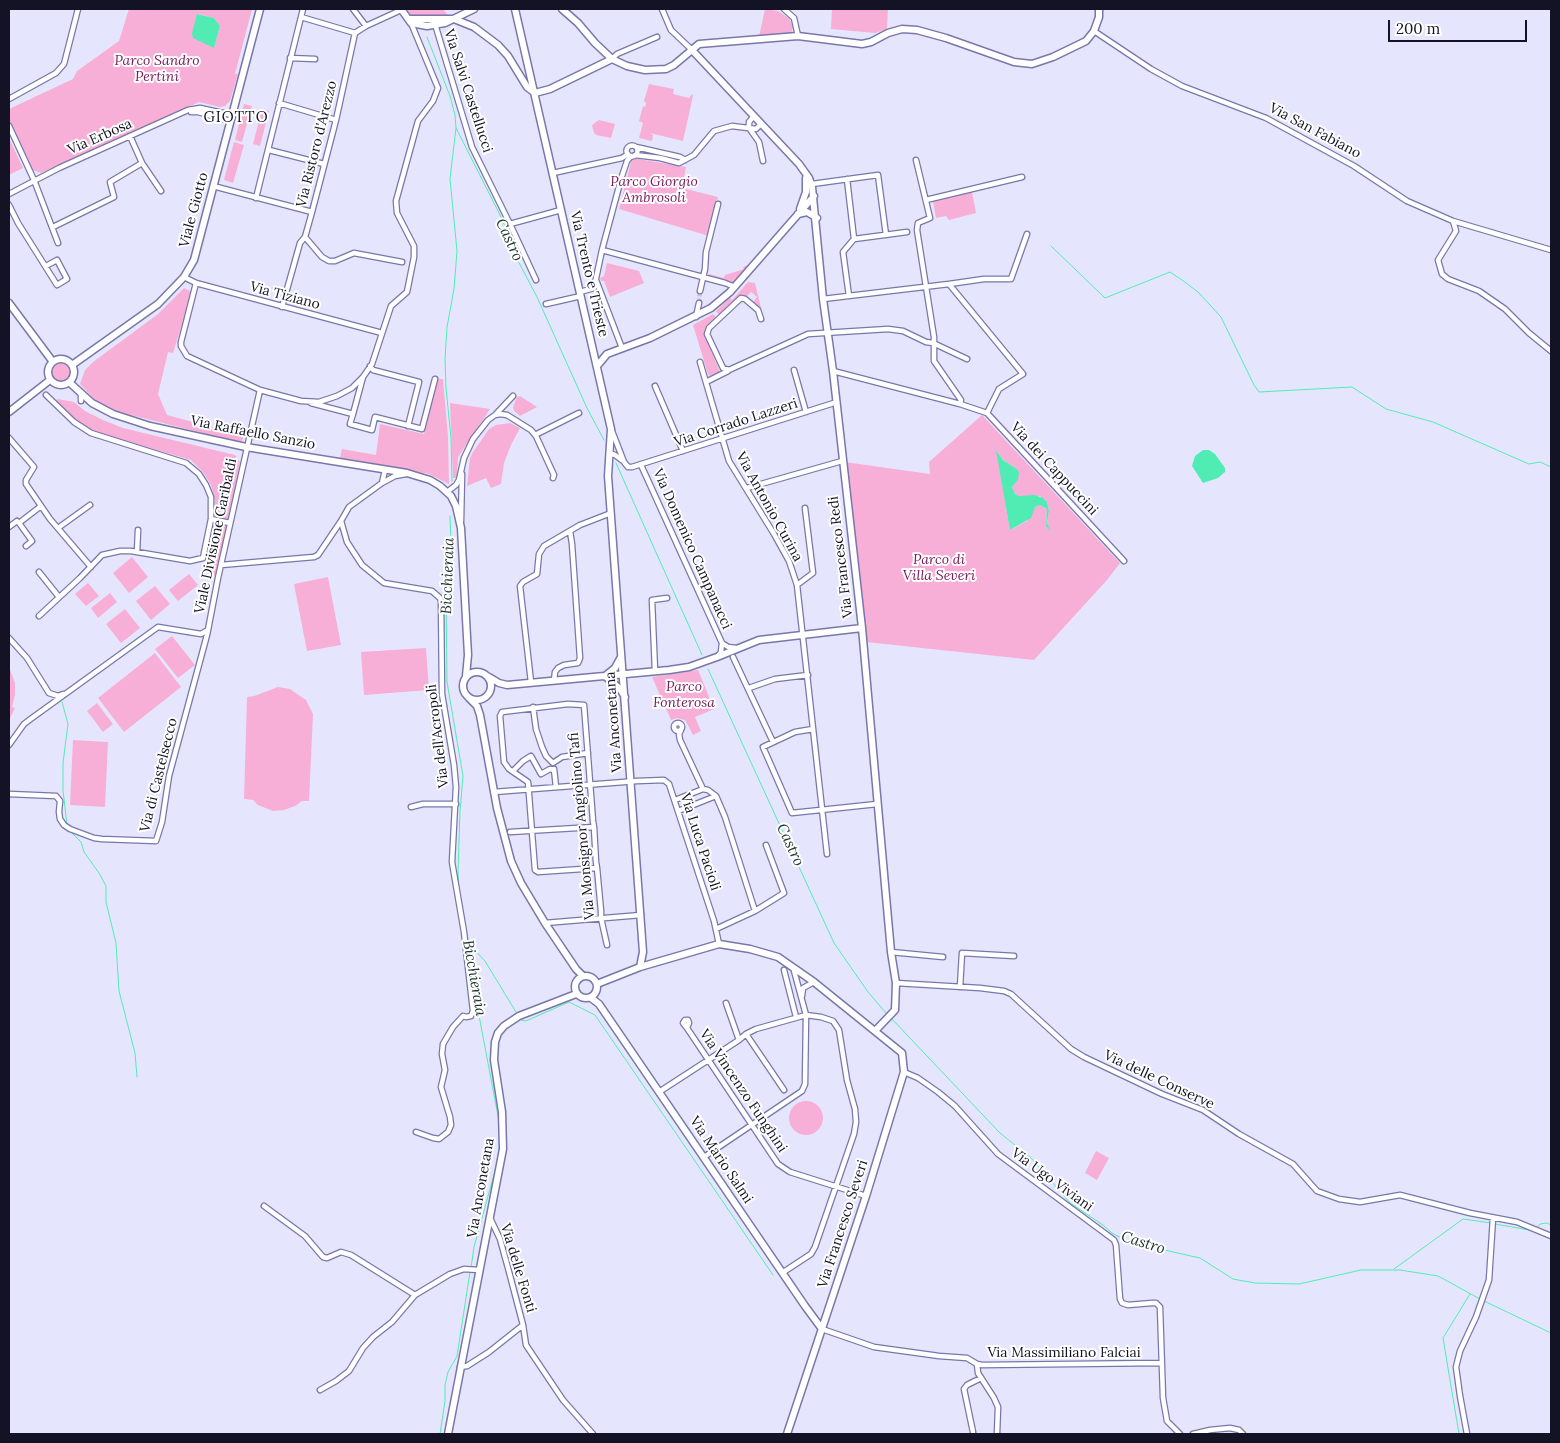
<!DOCTYPE html>
<html>
<head>
<meta charset="utf-8">
<style>
  body { margin:0 }
  #map { position:relative; width:1560px; height:1443px; overflow:hidden; background:#e5e6fd; font-family:Lora,serif }
  canvas { display:block }
  .frame { position:absolute; inset:0; border:10px solid #141326; pointer-events:none }
  .scale { position:absolute; left:1388px; top:20px; width:139px; height:22px; box-sizing:border-box; border:2px solid #141326; border-top:0; padding-left:6px; font-size:15px; line-height:18px; white-space:nowrap; color:#141326; -webkit-text-stroke:4px #fff; paint-order:stroke }
</style>
</head>
<body>
<div id="map">
<canvas width="1560" height="1443"></canvas>
<div class="frame"></div>
<div class="scale">200 m</div>
</div>
<script>
const c = document.querySelector('canvas').getContext('2d');
c.lineJoin = 'round';
function fill(path, color) {
  c.fillStyle = color;
  c.fill(path, 'evenodd');
}
function poly(rows) {
  const path = new Path2D();
  for (const r of rows) {
    if (r.length === 3) {
      path.moveTo(r[0] + r[2], r[1]);
      path.arc(r[0], r[1], r[2], 0, 2 * Math.PI);
      continue;
    }
    path.moveTo(r[0], r[1]);
    for (let i = 2; i < r.length; i += 2) path.lineTo(r[i], r[i + 1]);
  }
  return path;
}
function strokePath(path, color, width, dash) {
  c.strokeStyle = color;
  c.lineWidth = width;
  c.lineCap = dash ? 'butt' : 'round';
  c.setLineDash(dash || []);
  c.stroke(path);
}
function label(font, color, halo, rows, align = 'center') {
  c.font = font + ' Lora,serif';
  c.lineWidth = 4;
  c.setLineDash([]);
  c.textBaseline = 'middle';
  c.strokeStyle = halo;
  c.fillStyle = color;
  for (const [text, x, y, turn = 0] of rows) {
    c.save();
    c.translate(x, y);
    c.rotate((+turn || 0) * Math.PI / 180);
    c.textAlign = isNaN(turn) ? turn : align;
    if (halo) c.strokeText(text, 0, 0);
    c.fillText(text, 0, 0);
    c.restore();
  }
}
const green = poly([
  [129,9,252,9,235,74,238,74,230,101,225,106,220,107,199,102,41,173,32,170,9,121,9,109,73,79,77,71,119,41],
  [198,14,214,18,220,26,214,47],
  [404,9,443,9,448,15,445,16,412,16],
  [765,9,778,11,789,18,793,27,791,34,759,37],
  [832,9,888,9,887,29,875,33,831,29],
  [649,84,674,89,673,94,689,98,692,94,693,96,683,141,650,133,653,135,652,141,639,138,643,123,639,121,643,106,645,107,646,103,644,101],
  [244,104,252,106,242,142,235,140],
  [262,109,269,111,260,146,253,144],
  [599,120,615,124,611,138,596,135,594,133,592,125],
  [9,138,23,168,9,175],
  [234,142,244,145,233,183,224,180],
  [632,158,686,167,682,188,718,197,709,236,619,209],
  [972,192,976,213,949,220,946,216,936,218,933,201],
  [607,263,639,271,644,283,610,297,604,281,601,281,600,278,604,276],
  [748,265,733,284,727,283,727,280,710,276,709,278,707,278,708,274,724,278,725,275,744,269,743,267],
  [748,282,755,283,761,308,760,309,753,302,757,297,751,292,746,297,742,294,720,316,716,311,730,298,732,300],
  [184,288,192,292,173,353,168,352,158,394,167,415,244,436,242,441,239,442,119,412,95,400,80,384,85,370,93,362,158,314],
  [713,314,717,318,707,326,705,331,705,336,720,372,710,376,708,374,693,325],
  [61,372,9],
  [437,379,443,379,448,437,449,484,429,474,340,458,342,449,376,455,380,424,424,434],
  [520,396,537,407,520,416,514,411,513,407,517,397],
  [58,399,74,402,85,411,103,420,123,428,235,455,240,462,228,519,215,517,215,501,211,485,203,472,191,460,98,433,83,425,54,401],
  [450,403,490,409,458,457,457,478,453,478],
  [982,415,1120,563,1107,580,1034,660,866,642,845,462,930,474,929,462],
  [997,451,1003,460,1017,469,1018,480,1012,487,1015,494,1019,496,1040,496,1047,502,1049,511,1047,523,1051,532,1046,526,1047,509,1040,505,1035,507,1027,521,1010,530],
  [510,423,520,428,511,445,504,463,501,484,491,488,486,478,467,486,470,458,473,452,489,429,496,425],
  [214,523,227,526,216,576,209,574,203,566,207,563],
  [132,557,148,577,129,593,113,573],
  [189,574,198,585,178,601,169,590],
  [328,577,341,645,307,651,294,584],
  [88,583,99,596,86,606,75,594],
  [155,586,170,604,151,620,136,601],
  [110,593,117,602,98,618,91,608],
  [125,609,140,628,121,643,106,624],
  [172,636,195,665,178,678,155,649],
  [426,648,429,690,364,695,361,652],
  [155,653,181,687,124,732,98,698],
  [9,667,15,683,15,695,12,707,15,708,9,720],
  [698,670,714,709,695,717,701,731,693,735,685,720,677,718,671,720,652,677],
  [278,687,290,689,306,700,313,714,309,801,302,801,295,806,284,810,273,811,258,805,253,800,244,799,247,697,254,696],
  [97,703,113,724,103,732,87,711],
  [73,740,108,742,105,807,70,805],
  [806,1118,17],
  [1096,1151,1109,1158,1097,1180,1085,1173]
]);
const water = poly([
  [197,14,214,18,220,26,214,48,193,38,192,33],
  [996,450,1003,460,1017,469,1019,473,1018,480,1012,487,1015,494,1019,496,1035,495,1043,498,1047,502,1049,511,1047,523,1051,532,1046,526,1047,509,1040,505,1035,507,1031,518,1010,530],
  [1203,450,1209,450,1215,454,1225,468,1225,472,1218,478,1203,483,1192,466,1195,456]
]);
const stream = poly([
  [427,37,450,96,455,115,456,128,500,215,514,247,516,257,537,297,587,408,604,440],
  [1051,246,1105,298,1170,272,1182,280,1198,292,1221,317,1254,385,1259,392,1352,387,1386,409,1433,422,1529,464,1540,462,1551,467],
  [616,463,702,655],
  [452,481,451,438,446,388,445,359,447,327,454,289,457,251,450,179,456,128],
  [450,516,451,541,446,589,447,682,463,776,460,811,458,871,459,893],
  [708,669,834,943,868,992,886,1013],
  [62,702,68,724,63,763,63,790,67,825],
  [70,831,81,842,84,852,99,873,106,886,106,902,116,943,119,991,135,1053,137,1077],
  [466,931,475,977,475,993,480,1021,499,1121],
  [470,945,485,961,516,1012],
  [891,1018,1000,1133,1032,1159,1070,1203,1103,1225,1112,1233,1129,1242,1200,1258,1233,1279,1255,1283,1299,1284,1361,1270,1400,1270,1438,1276,1480,1299],
  [521,1020,526,1021,569,1002,595,1015,773,1275],
  [1495,1224,1535,1231],
  [1537,1228,1540,1224,1547,1223,1551,1225],
  [471,1268,474,1247,498,1160,500,1133],
  [1394,1269,1463,1219,1491,1223],
  [1484,1301,1551,1333],
  [440,1434,445,1401,445,1385,448,1372,457,1356,470,1272],
  [1459,1434,1443,1338,1470,1294]
]);
const streetTunnel = poly([
  [699,303,700,291]
]);
const street = poly([
  [353,9,366,26],
  [662,9,671,30,691,49],
  [784,9,794,18,798,36],
  [301,17,355,33],
  [435,24,472,147,510,224,536,280],
  [1094,31,1151,69,1182,86,1266,118,1354,166,1407,201,1453,221,1551,250],
  [290,58,315,59],
  [612,59,617,54,657,37],
  [9,99,56,73,64,64,78,9],
  [279,103,336,120],
  [191,112,198,112,230,121],
  [754,116,749,122,749,128,759,142,763,161],
  [9,126,34,180,58,243],
  [130,136,142,163,161,191],
  [632,151,5.5],
  [636,147,680,157,685,160],
  [269,150,324,164],
  [635,155,660,158,679,163,694,155,714,131,732,126,756,129,761,124],
  [916,160,930,218,918,223,917,230,934,337,934,361,961,400,960,404],
  [553,173,622,158,628,154],
  [847,179,854,239,843,252,849,296],
  [812,184,878,175,886,235],
  [213,186,312,212],
  [9,194,59,168,188,110,200,108,232,115],
  [256,198,303,9],
  [926,200,1022,177],
  [9,205,18,223,57,285,67,279,57,260,46,266],
  [1453,221,1456,231,1438,260,1442,274,1448,279,1479,291,1505,309,1529,333,1551,351],
  [510,224,561,210],
  [53,227,114,197,110,182,142,163],
  [305,237,322,257,329,261,335,261,354,253,402,262],
  [854,239,907,232],
  [602,250,725,283,735,287],
  [184,277,196,283,382,333],
  [596,280,622,348],
  [196,283,181,342,181,346,187,356,260,390,301,401,319,402,337,396,352,388,363,377,372,364,391,306,407,292,414,257,414,246,397,213,396,201,418,121,433,101,438,88,411,23],
  [949,284,984,279,1011,279,1027,234],
  [700,291,705,269,706,252,718,204],
  [580,292,594,288,602,250,621,179,627,161,631,156],
  [823,299,949,284,1023,374,999,389,987,413],
  [546,304,581,296],
  [282,307,300,243,305,237,312,212,336,120,355,33,366,26,401,10],
  [696,317,699,303],
  [761,319,758,310,745,299,741,298,709,328,707,334,723,368,729,370,808,334,888,329,903,331,926,342,933,343,967,359],
  [700,362,729,461,774,534,789,561,797,585,827,854],
  [370,366,373,370,419,382,408,426],
  [794,370,806,412],
  [833,371,960,404,987,413,1124,561],
  [706,382,728,371],
  [655,386,683,451],
  [46,395,74,422,91,433,186,463,199,474,206,485,211,497,211,519,230,523],
  [81,401,81,393],
  [311,403,353,414,350,424,372,430,375,417,422,429,435,379],
  [353,414,363,377],
  [496,414,513,396],
  [612,431,624,462,628,467,632,467,837,402],
  [535,435,579,413],
  [9,438,34,467,26,480,26,484,50,519,91,567],
  [609,453,615,455,623,461],
  [641,465,722,643,721,652,718,656],
  [385,470,382,483,349,507,341,521,347,542,362,565,384,583,432,591,440,598,441,601,442,694,454,765,456,787,452,862,464,932,473,1011,471,1016,466,1017,463,1016,453,1027,443,1044,442,1054,445,1070,441,1087,450,1117,451,1125,448,1132,439,1139,433,1138,416,1132],
  [382,483,395,476,406,474],
  [747,488,842,461],
  [447,492,456,485,459,480,464,458,473,439,488,420,495,415,500,414,507,415,531,430,536,436,554,475,553,478],
  [461,521,462,474],
  [9,527,17,521,19,523],
  [58,528,90,505],
  [26,546,32,541,19,523,41,506],
  [137,552,138,530],
  [221,565,314,557,318,555,341,521],
  [39,572,59,597],
  [797,585,813,573,805,508],
  [39,616,80,578,102,555,120,551,131,551,190,561,203,558,211,519],
  [9,638,27,658,49,693,58,696,63,694],
  [722,643,728,647,736,648],
  [733,657,773,742],
  [655,671,652,600,667,598],
  [554,681,555,672,558,668,564,665,578,663,580,658,572,544,570,531],
  [531,682,520,586,523,582,537,574,539,554,544,546,580,525,611,513],
  [749,688,775,679,808,675],
  [533,707,536,729,542,747,546,756,553,763,562,757,588,753],
  [678,727,4],
  [813,729,795,732,763,747,792,813,877,804],
  [681,730,679,734,680,740,703,789],
  [9,745,24,724,32,718,158,627,201,634,208,630],
  [554,769,556,787],
  [513,771,523,761,531,756,541,774,550,769,554,770],
  [494,792,637,781,664,780,669,784,714,921,719,944],
  [9,794,56,796,60,801,59,812,60,819,64,825,70,829,94,838,102,839,156,841,162,822,169,776,207,635,218,578,260,390],
  [675,800,703,789,708,790,716,796,725,817,755,911],
  [411,807,423,804,456,804],
  [678,811,716,796],
  [510,832,594,827],
  [597,868,538,872,535,870,528,782,509,769,504,762,500,716,502,712,568,704,584,705,593,821,594,827,596,862,597,868,601,911,601,918,607,945],
  [545,923,641,915],
  [716,929,755,911,784,893,766,845],
  [891,952,943,957],
  [784,970,796,1017],
  [896,983,980,988,1004,991,1011,994,1071,1049,1084,1057,1162,1094,1203,1110,1239,1134,1293,1164,1317,1191,1339,1199,1360,1202,1400,1195,1470,1213,1517,1222,1551,1236],
  [960,987,962,953,1014,956],
  [802,996,803,988,814,982],
  [726,1003,739,1040],
  [687,1028,683,1023,685,1020,688,1020,689,1023,687,1028,778,1164,790,1172,866,1196],
  [746,1034,784,1090],
  [904,1072,918,1078,938,1092,955,1106,998,1154,1114,1240,1116,1245,1120,1299,1122,1303,1128,1305,1152,1303,1156,1303,1160,1307,1163,1398,1167,1421,1180,1434],
  [659,1092,739,1040,746,1034,756,1029,806,1015,821,1017,833,1021,839,1030,847,1080,855,1109,856,1122,854,1134,815,1247,811,1254,782,1273],
  [704,1157,802,1091,805,1084,806,1015,793,967],
  [264,1206,305,1236,323,1257,327,1258,341,1252,351,1255,415,1295],
  [490,1218,500,1239,508,1268,523,1325,526,1345,563,1400,593,1434],
  [822,1329,874,1347,939,1356,967,1358,977,1364,982,1365,1161,1363],
  [977,1364,978,1373,994,1398,998,1407,997,1434],
  [460,1367,467,1366,489,1352,523,1325],
  [320,1390,336,1381,349,1371,363,1348,373,1337,392,1322,415,1295,450,1274,464,1269,478,1270],
  [973,1432,964,1389,967,1385,981,1378],
  [1193,1434,1210,1430,1230,1428,1239,1430,1243,1434],
  [1467,1434,1460,1396,1456,1367,1460,1351,1476,1317,1489,1280,1493,1218]
]);
const secondary = poly([
  [401,9,411,23,427,26,445,23,474,9],
  [515,9,611,429,608,476,643,952,640,967,597,984],
  [562,9,578,23,595,43,612,59,627,66,645,70,666,69,674,65,699,44,798,36,862,44,871,42,888,33,902,29,917,30,946,38,1014,62,1032,64,1053,57,1086,41,1094,31,1099,17,1099,9],
  [409,19,454,19,474,27,498,45,508,56,527,87,535,93],
  [691,49,799,164,809,178,812,187,823,299,833,371,862,628,891,952,896,983,895,1010,875,1031],
  [535,93,550,89,612,59],
  [800,209,806,192,806,178],
  [798,214,807,212,817,218],
  [9,303,53,362],
  [61,372,13],
  [72,365,158,304,184,277,194,260,260,9],
  [597,366,607,354,650,338,711,308,730,292,814,196],
  [70,383,92,403,113,414,150,426,246,447,407,473,430,480,440,486,451,496,456,506,461,528,468,655,466,676],
  [9,412,50,380],
  [477,686,14],
  [605,676,620,689,625,697],
  [605,676,615,668,621,657],
  [489,677,499,683,507,685,669,670,689,667,717,657,759,640,862,628],
  [469,698,477,706,480,715,497,808,511,861,521,883,545,923,576,969,583,976],
  [640,967,719,944,750,949,778,957,814,982,902,1053,904,1072,866,1196,787,1434],
  [586,987,11],
  [591,998,599,1004,805,1306,822,1329],
  [448,1434,503,1149,502,1112,494,1060,495,1042,498,1033,504,1026,519,1016,576,994]
]);
const parkNames = [
  ["Parco Sandro",157,61],
  ["Pertini",157,77],
  ["Parco Giorgio",654,182],
  ["Ambrosoli",654,198],
  ["Parco di",939,560],
  ["Villa Severi",939,576],
  ["Parco",684,687],
  ["Fonterosa",684,703]
];
const streetNames = [
  ["Via Salvi Castellucci",468,91,72],
  ["Via San Fabiano",1315,131,28],
  ["Via Erbosa",100,137,-24],
  ["Via Ristoro d'Arezzo",317,144,-76],
  ["Viale Giotto",194,210,-75],
  ["Via Trento e Trieste",589,274,77],
  ["Via Tiziano",285,296,15],
  ["Via Corrado Lazzeri",736,423,-18],
  ["Via Raffaello Sanzio",253,433,11],
  ["Via dei Cappuccini",1054,469,47],
  ["Via Antonio Curina",769,507,61],
  ["Viale Divisione Garibaldi",216,536,-78],
  ["Via Domenico Campanacci",692,549,66],
  ["Via Francesco Redi",841,557,-97],
  ["Via Anconetana",614,722,-94],
  ["Via dell'Acropoli",438,736,-97],
  ["Via di Castelsecco",159,775,-76],
  ["Via Monsignor Angiolino Tafi",582,826,-95],
  ["Via Luca Pacioli",700,842,72],
  ["Via delle Conserve",1159,1080,25],
  ["Via Vincenzo Funghini",743,1091,56],
  ["Via Mario Salmi",721,1160,56],
  ["Via Ugo Viviani",1052,1180,36],
  ["Via Anconetana",481,1188,-80],
  ["Via Francesco Severi",843,1224,-72],
  ["Via delle Fonti",518,1268,73],
  ["Via Massimiliano Falciai",1064,1353]
];
const neighbourhoodNames = [
  ["GIOTTO",236,118]
];
const waterNames = [
  ["Castro",509,240,65],
  ["Bicchieraia",448,576,-88],
  ["Castro",790,845,65],
  ["Bicchieraia",474,978,80],
  ["Castro",1143,1243,17]
];
fill(green, '#f7afd7');
fill(water, '#50ecb4');
strokePath(stream, '#50ecb4', 1);
strokePath(streetTunnel, '#c6c6dd', 4.5, [4.5, 2]);
strokePath(street, '#7877aa', 7);
strokePath(secondary, '#7877aa', 9);
strokePath(street, '#fff', 4.5);
strokePath(secondary, '#fff', 6);
label('italic 14px', '#791859', '#fff', parkNames);
label('14px', '#141326', '#fff', streetNames);
c.letterSpacing = '1px';
label('15px', '#141326', '#fff', neighbourhoodNames);
c.letterSpacing = '0px';
label('italic 15px', '#20392e', '#fff', waterNames);
</script>
</body>
</html>
